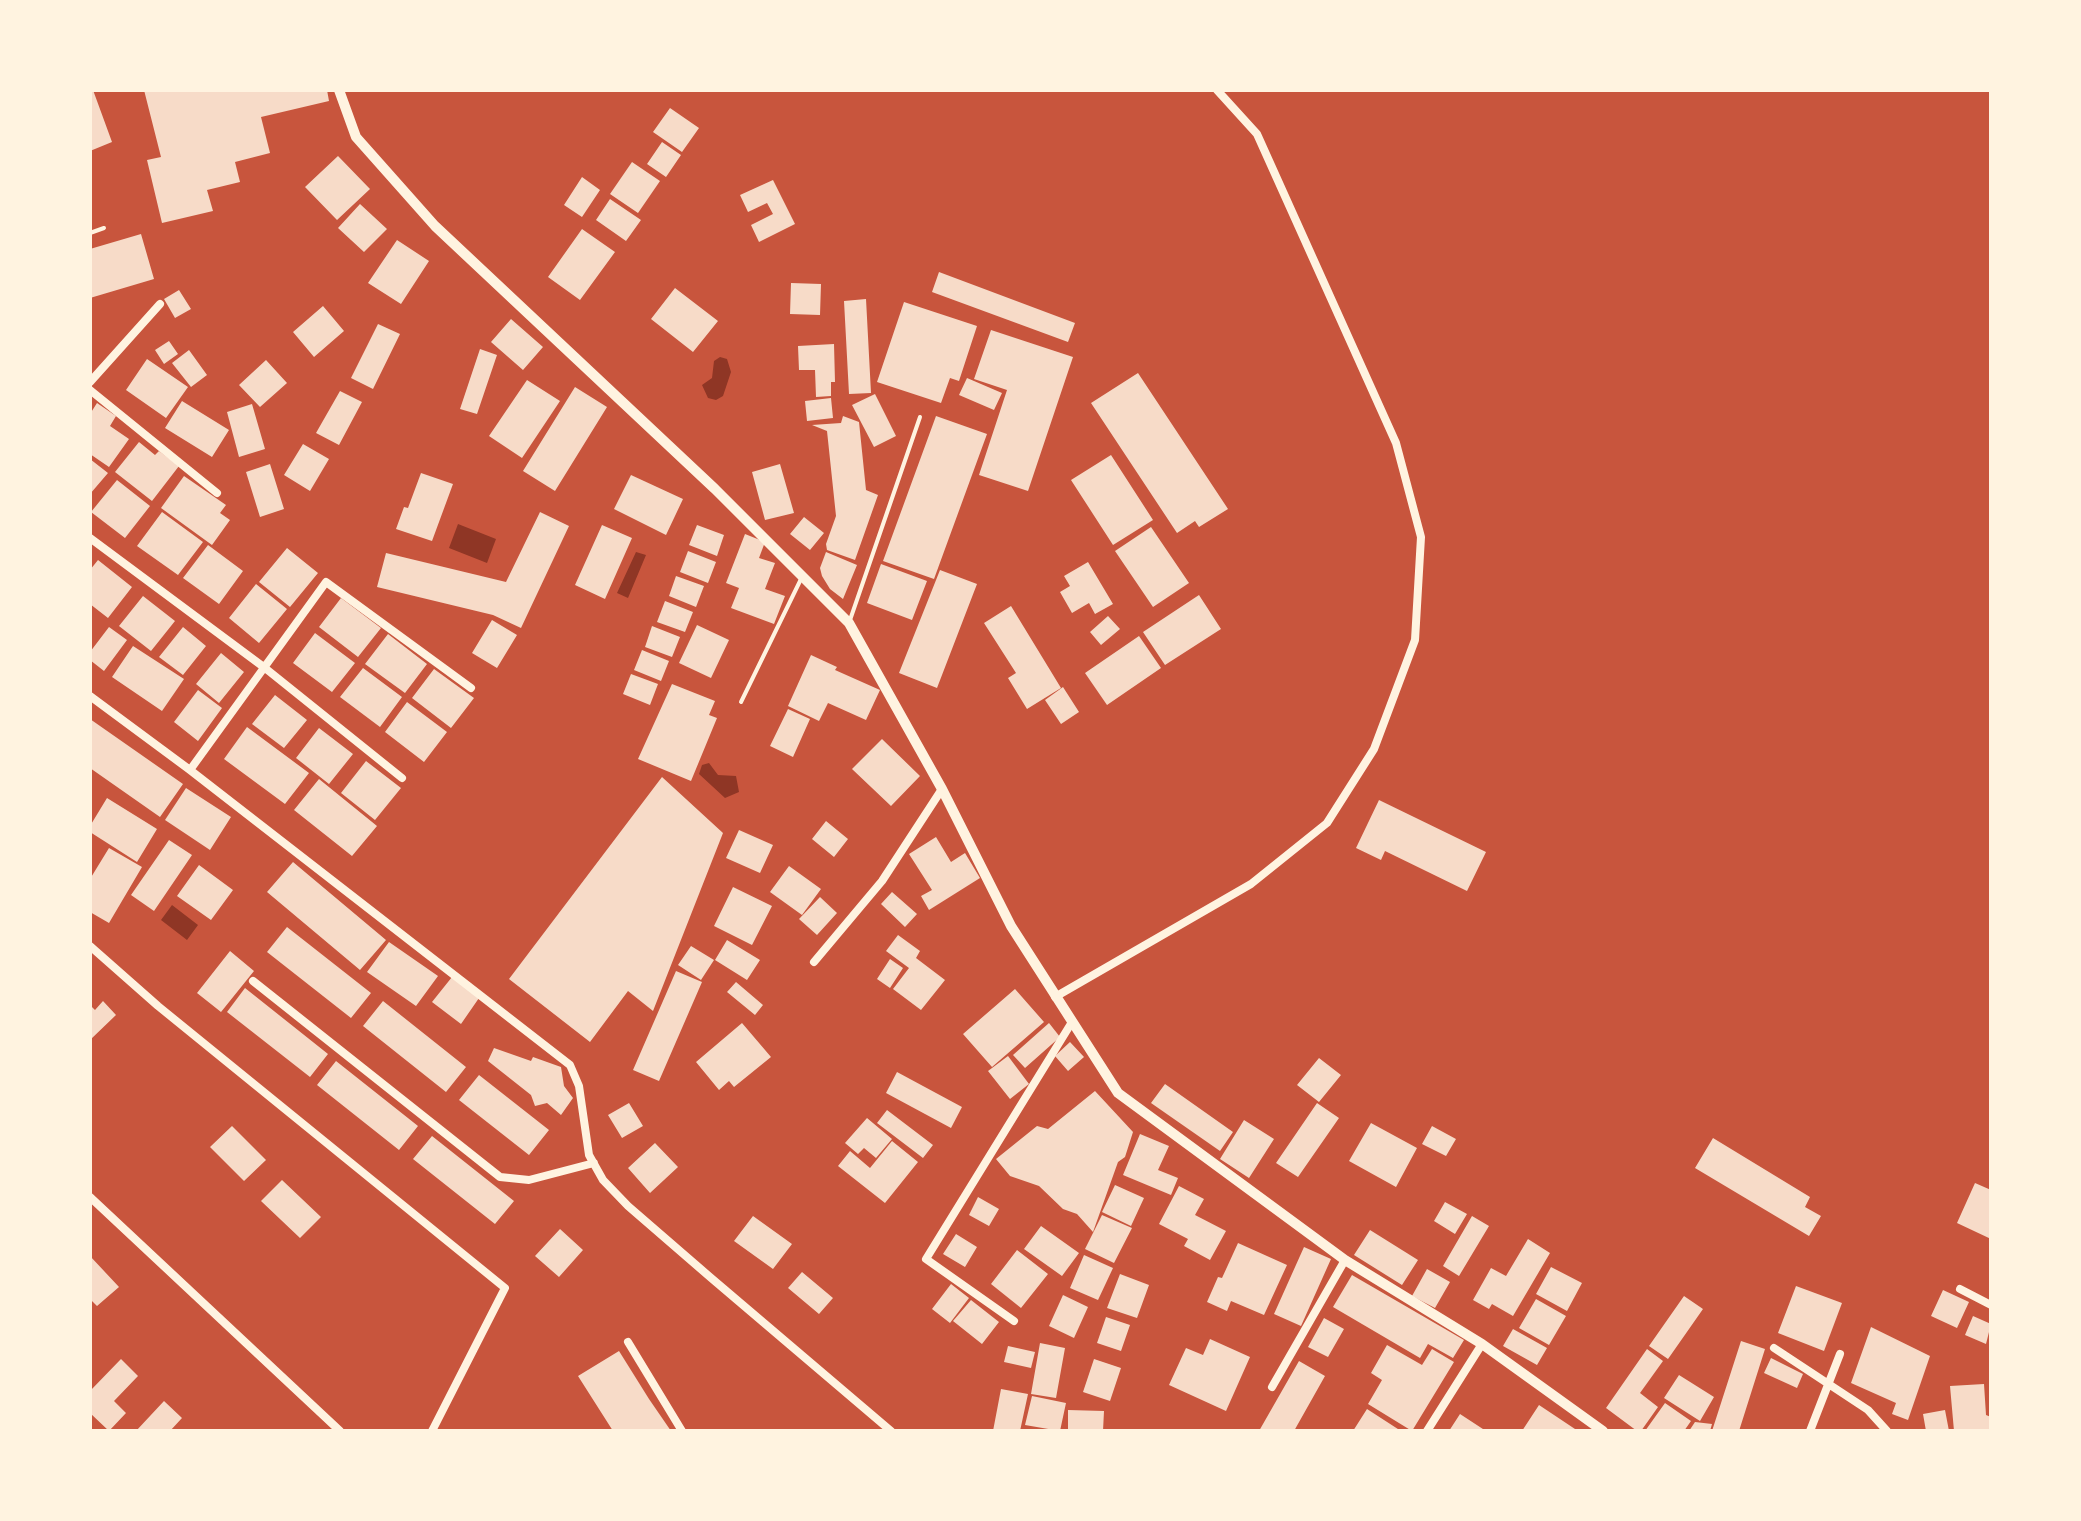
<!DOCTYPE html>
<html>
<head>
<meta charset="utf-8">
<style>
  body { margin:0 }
  #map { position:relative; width:2081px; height:1521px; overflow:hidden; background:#c8553d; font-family:"Libre Baskerville",serif }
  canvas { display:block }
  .frame { position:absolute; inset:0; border:92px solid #fff3e0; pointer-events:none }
</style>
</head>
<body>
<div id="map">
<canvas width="2081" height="1521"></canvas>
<div class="frame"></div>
</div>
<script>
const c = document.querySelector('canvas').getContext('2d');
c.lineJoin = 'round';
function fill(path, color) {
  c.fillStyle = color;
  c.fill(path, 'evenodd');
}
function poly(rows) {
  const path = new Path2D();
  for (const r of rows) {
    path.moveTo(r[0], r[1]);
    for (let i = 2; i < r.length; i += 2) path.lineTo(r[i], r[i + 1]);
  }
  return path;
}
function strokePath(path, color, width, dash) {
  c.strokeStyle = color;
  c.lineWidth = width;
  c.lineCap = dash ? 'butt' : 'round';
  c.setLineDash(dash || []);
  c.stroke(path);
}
const water = poly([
  [720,357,727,359,731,372,723,396,716,400,708,398,702,385,712,378,714,361],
  [458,524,496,539,487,563,449,548],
  [636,552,646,555,628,598,617,593],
  [709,763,718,775,736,776,739,792,725,798,699,774,702,765],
  [172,905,198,925,187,940,161,920]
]);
const building = poly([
  [90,90,93,90,112,142,90,151],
  [144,90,327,90,329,101,261,117,270,153,235,162,240,182,207,190,213,211,162,223,147,160,161,157],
  [670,108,699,128,682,152,653,132],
  [662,142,681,155,666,177,647,164],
  [338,156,370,189,337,220,305,187],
  [632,162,660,181,638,213,610,194],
  [582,177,600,190,582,217,564,205],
  [773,180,795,224,759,242,751,225,773,214,767,203,748,212,740,195],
  [610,199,641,220,626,241,596,220],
  [360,204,387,229,364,252,338,228],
  [582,229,615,252,580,300,548,277],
  [141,234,154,279,90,298,90,249],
  [397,240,429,261,401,304,368,283],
  [939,272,1075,323,1068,342,932,292],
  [791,283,821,284,820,315,790,314],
  [675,288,718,321,693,352,651,319],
  [179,290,191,309,175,318,164,299],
  [866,299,871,393,849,394,844,301],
  [904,302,977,326,959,381,950,378,941,403,877,382],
  [323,306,344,331,314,357,293,332],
  [511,319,543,347,523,370,491,342],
  [378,324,400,334,373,389,351,378],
  [991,330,1073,357,1028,491,979,475,1007,390,974,379],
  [169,341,178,354,164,364,155,350],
  [834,344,835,382,831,382,831,396,816,397,815,370,799,370,798,346],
  [480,349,497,355,477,414,460,409],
  [189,350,207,375,191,387,172,363],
  [147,359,188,387,166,418,126,390],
  [266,360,287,383,260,407,239,385],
  [1138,373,1228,509,1199,527,1195,521,1177,533,1091,403],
  [967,378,1002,393,994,410,959,395],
  [527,380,560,401,522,458,489,436],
  [575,387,607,407,555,491,523,471],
  [340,391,362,402,339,445,316,433],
  [875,394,896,436,874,447,852,405],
  [831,398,833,418,807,421,805,401],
  [182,401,229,430,212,457,165,428],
  [97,403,116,416,110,426,129,439,109,467,90,454,90,414],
  [252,404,265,449,239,457,227,412],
  [843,416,859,422,866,490,878,495,855,560,827,550,826,544,836,516,827,431,812,425,841,423],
  [936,416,987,434,934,579,883,561],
  [139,442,155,455,159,451,179,466,152,501,115,472],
  [303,444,329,459,310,491,284,475],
  [1111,455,1153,520,1113,545,1071,480],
  [90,459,108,473,90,494],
  [270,464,284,509,260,517,246,472],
  [780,464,794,513,765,520,752,472],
  [421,473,453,484,432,541,396,529,404,507,408,508],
  [631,475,683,499,666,535,614,509],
  [184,476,226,505,220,513,230,520,212,545,161,508],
  [117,480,150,506,125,538,91,512],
  [162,512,203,542,178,575,137,546],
  [540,512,569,526,521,628,493,615,377,587,386,553,506,582],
  [804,517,824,533,810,550,790,534],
  [602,525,632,538,605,599,575,585],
  [697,525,724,535,717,556,689,545],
  [1151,527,1189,583,1153,607,1115,551],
  [745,534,765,542,759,558,775,563,765,589,785,596,774,624,731,608,739,588,726,583],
  [208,545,243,571,219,604,183,578],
  [287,548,318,573,290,607,259,582],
  [688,551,716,562,708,583,680,572],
  [826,552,857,565,843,599,830,589,822,576,820,568],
  [98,560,132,587,108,618,90,604,90,570],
  [1088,562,1113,604,1095,614,1089,603,1072,613,1060,592,1070,586,1064,576],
  [881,564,927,581,912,620,867,603],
  [940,570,977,584,937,688,899,673],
  [676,576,704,586,696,607,669,596],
  [256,584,287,609,259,643,229,618],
  [1199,595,1221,629,1165,665,1143,632],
  [143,596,175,621,151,651,119,626],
  [341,598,381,628,358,657,319,627],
  [665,601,693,612,685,632,657,622],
  [1011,606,1061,688,1027,709,1008,678,1016,673,984,623],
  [1108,616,1120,629,1101,645,1090,632],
  [492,620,517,635,497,668,472,653],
  [697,625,729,640,711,678,679,663],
  [652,626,680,637,672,657,645,647],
  [109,627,127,640,104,671,90,660,90,652],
  [183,627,206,646,183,675,159,657],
  [315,633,355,663,332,692,293,663],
  [388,634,427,664,405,693,365,664],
  [1139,636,1161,668,1107,705,1085,673],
  [133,646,184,679,162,711,112,677],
  [642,650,669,661,661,681,634,670],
  [221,653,244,672,219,703,196,684],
  [811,655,837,667,835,670,880,690,866,720,828,703,819,721,788,706],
  [363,668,402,697,380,727,340,697],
  [434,669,474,698,451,728,412,698],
  [631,674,658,684,650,705,623,694],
  [672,684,715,701,709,715,717,718,691,781,638,759],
  [1063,687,1079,712,1061,724,1045,700],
  [198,690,222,708,198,741,174,722],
  [275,695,307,720,284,748,252,724],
  [407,702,447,732,424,762,385,732],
  [788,709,810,719,793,757,770,746],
  [90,719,183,784,160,817,90,768],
  [247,727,309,773,285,804,224,759],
  [319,728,353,754,329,784,296,758],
  [882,739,920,776,891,806,852,769],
  [366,761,401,788,375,820,341,793],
  [662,777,723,833,653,1011,628,991,590,1042,509,979],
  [319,779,377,826,352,856,294,810],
  [186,788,231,817,210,850,165,820],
  [107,798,157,829,137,862,90,832,90,826],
  [1379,800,1486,852,1467,891,1385,851,1381,860,1356,848],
  [826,821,848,839,834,857,812,839],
  [739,830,773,845,760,873,726,858],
  [936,837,951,862,965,853,980,878,929,910,921,896,932,890,909,854],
  [169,840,192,855,154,911,131,895],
  [109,848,142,867,109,923,90,912,90,879],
  [293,862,386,940,360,970,267,892],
  [199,865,233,890,211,920,177,896],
  [789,866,821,889,802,915,770,892],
  [733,887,772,906,752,945,714,926],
  [892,892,917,914,905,927,881,904],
  [820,897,837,913,817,935,799,919],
  [287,927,371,993,351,1018,267,952],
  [898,935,920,951,916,958,945,980,921,1010,893,989,909,968,886,951],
  [727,940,760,960,747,980,715,960],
  [389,942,438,976,416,1006,367,972],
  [691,946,714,960,701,980,678,965],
  [230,951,254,971,221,1012,197,993],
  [890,959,903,968,890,988,877,979],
  [676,971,702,982,659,1081,633,1070],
  [452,977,479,998,461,1024,432,1002],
  [736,982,763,1005,755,1015,727,992],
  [245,988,328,1054,310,1077,227,1012],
  [1015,989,1044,1022,992,1067,963,1034],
  [103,1001,116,1015,90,1040,90,1005,95,1010],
  [383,1001,466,1067,446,1092,363,1026],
  [742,1023,771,1057,734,1087,729,1081,719,1090,696,1062],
  [1049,1023,1060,1037,1025,1068,1013,1055],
  [1070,1042,1084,1057,1068,1071,1055,1056],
  [494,1048,531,1061,533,1057,561,1067,564,1086,573,1098,561,1115,547,1103,535,1106,531,1095,488,1061],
  [1008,1056,1029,1084,1010,1099,988,1071],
  [1319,1058,1341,1075,1319,1102,1297,1085],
  [336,1061,418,1126,399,1150,317,1085],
  [897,1072,962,1107,951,1128,886,1093],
  [479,1075,549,1130,529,1155,459,1100],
  [1165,1084,1233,1132,1220,1151,1151,1103],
  [1095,1091,1133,1132,1125,1157,1118,1162,1093,1232,1077,1214,1063,1209,1039,1186,1010,1176,996,1159,1037,1126,1048,1129],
  [629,1103,643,1126,622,1138,608,1115],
  [1317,1103,1339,1118,1298,1177,1276,1163],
  [887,1110,933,1145,923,1158,877,1123],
  [867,1118,892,1139,876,1158,864,1148,858,1154,845,1143],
  [1244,1120,1274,1139,1249,1178,1220,1159],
  [1371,1123,1417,1148,1396,1187,1349,1161],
  [232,1126,266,1160,244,1181,210,1147],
  [1432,1126,1456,1139,1446,1156,1422,1144],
  [1140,1134,1169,1146,1158,1170,1178,1178,1171,1195,1123,1175],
  [432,1136,514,1201,495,1224,413,1159],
  [1713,1138,1810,1197,1805,1207,1821,1216,1809,1236,1695,1168],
  [892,1141,918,1162,885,1203,838,1166,850,1151,870,1168],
  [655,1143,678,1167,650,1193,628,1168],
  [282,1180,321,1217,300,1238,261,1201],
  [1975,1183,1991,1190,1991,1239,1957,1223],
  [1115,1185,1144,1198,1131,1226,1102,1212],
  [1179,1186,1204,1199,1195,1215,1226,1231,1210,1260,1184,1246,1188,1239,1159,1224],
  [978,1197,999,1209,989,1226,969,1215],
  [1445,1202,1467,1214,1455,1234,1434,1221],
  [1102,1215,1132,1228,1114,1263,1085,1249],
  [753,1216,792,1244,773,1269,734,1241],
  [1472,1216,1489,1226,1459,1276,1443,1266],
  [1041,1226,1079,1253,1062,1276,1024,1249],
  [560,1229,583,1250,559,1277,535,1256],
  [1370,1230,1418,1260,1402,1285,1354,1255],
  [956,1234,977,1247,965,1267,943,1254],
  [1528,1239,1550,1253,1513,1316,1492,1304,1489,1309,1473,1300,1491,1268,1506,1276],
  [1238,1243,1287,1265,1264,1315,1231,1301,1227,1311,1207,1302,1218,1277,1222,1278],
  [1304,1247,1331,1259,1301,1326,1274,1314],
  [1017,1250,1048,1274,1021,1308,991,1284],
  [1084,1255,1113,1268,1098,1300,1070,1288],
  [90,1256,119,1287,97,1306,90,1299],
  [1551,1267,1582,1283,1567,1311,1536,1294],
  [1427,1269,1450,1282,1435,1308,1412,1296],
  [802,1272,833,1298,819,1314,788,1288],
  [1120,1274,1149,1285,1137,1318,1107,1308],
  [1352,1275,1464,1340,1453,1358,1428,1344,1420,1358,1333,1307],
  [951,1284,969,1298,950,1323,932,1309],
  [1796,1286,1842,1303,1824,1351,1778,1333],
  [1943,1290,1969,1302,1957,1328,1931,1316],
  [1063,1295,1088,1307,1074,1338,1049,1326],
  [1684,1296,1703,1309,1668,1359,1649,1346],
  [1536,1299,1566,1316,1549,1345,1519,1328],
  [971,1300,999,1322,982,1344,953,1321],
  [1973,1316,1991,1324,1986,1344,1965,1335],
  [1106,1317,1130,1325,1121,1351,1097,1343],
  [1324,1318,1344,1329,1328,1357,1308,1347],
  [1871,1327,1930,1356,1908,1420,1892,1414,1896,1403,1851,1383],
  [1513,1329,1547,1348,1537,1365,1503,1346],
  [1210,1339,1250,1357,1226,1411,1169,1385,1186,1348,1203,1355],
  [1741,1341,1765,1349,1739,1431,1712,1431],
  [1040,1343,1065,1348,1056,1398,1031,1394],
  [1387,1345,1422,1365,1432,1349,1454,1362,1412,1431,1368,1404,1382,1380,1371,1373],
  [1008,1346,1035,1352,1031,1368,1004,1362],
  [1647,1349,1663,1361,1640,1393,1658,1407,1641,1431,1637,1431,1606,1408],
  [619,1351,649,1399,671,1431,613,1431,578,1376],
  [1771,1358,1803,1374,1797,1388,1764,1373],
  [121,1359,138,1376,114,1401,126,1413,109,1431,90,1413,90,1391],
  [1094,1359,1121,1368,1110,1401,1083,1392],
  [1299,1361,1325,1376,1294,1431,1259,1431],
  [1679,1375,1714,1397,1700,1421,1664,1398],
  [1984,1384,1986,1415,1991,1417,1991,1431,1954,1431,1950,1386],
  [1001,1389,1028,1394,1020,1431,993,1431],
  [1032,1396,1066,1403,1060,1431,1025,1425],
  [164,1401,182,1418,170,1431,136,1431],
  [1665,1403,1691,1421,1684,1431,1645,1431],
  [1539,1405,1578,1431,1522,1431],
  [1367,1409,1401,1431,1353,1431],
  [1068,1410,1104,1411,1103,1431,1068,1431],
  [1945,1410,1949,1431,1926,1431,1923,1414],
  [1460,1414,1486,1431,1449,1431],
  [1695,1422,1712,1424,1710,1431,1689,1431]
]);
const service = poly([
  [90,233,104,228],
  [850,620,920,417],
  [741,702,802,577]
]);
const minor = poly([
  [90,382,160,304],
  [90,390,217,493],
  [90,538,265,668,402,778],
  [90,696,190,770,570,1065,579,1086,589,1155,603,1180,628,1206,710,1277,891,1431],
  [190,770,326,582,471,688],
  [90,946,158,1006,505,1288,432,1431],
  [814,962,882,881,942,789],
  [253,981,500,1177,529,1180,594,1163],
  [1055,997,1251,884,1327,823,1374,749,1415,640,1421,537,1396,443,1257,134,1217,90],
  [90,1197,340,1431],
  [1960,1289,1991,1305],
  [1014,1321,926,1259,1072,1022],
  [628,1342,682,1431],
  [1774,1348,1868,1410,1887,1431],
  [1272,1387,1345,1260],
  [1427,1431,1482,1344],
  [1810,1431,1840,1354]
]);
const tertiary = poly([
  [339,90,356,137,435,226,715,489,849,623,942,789,1011,926,1118,1093,1345,1260,1482,1344,1603,1431]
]);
fill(water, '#8f3625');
fill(building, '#f7dbc8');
strokePath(service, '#fff3e0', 4);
strokePath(minor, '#fff3e0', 8);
strokePath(tertiary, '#fff3e0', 10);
</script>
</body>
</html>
